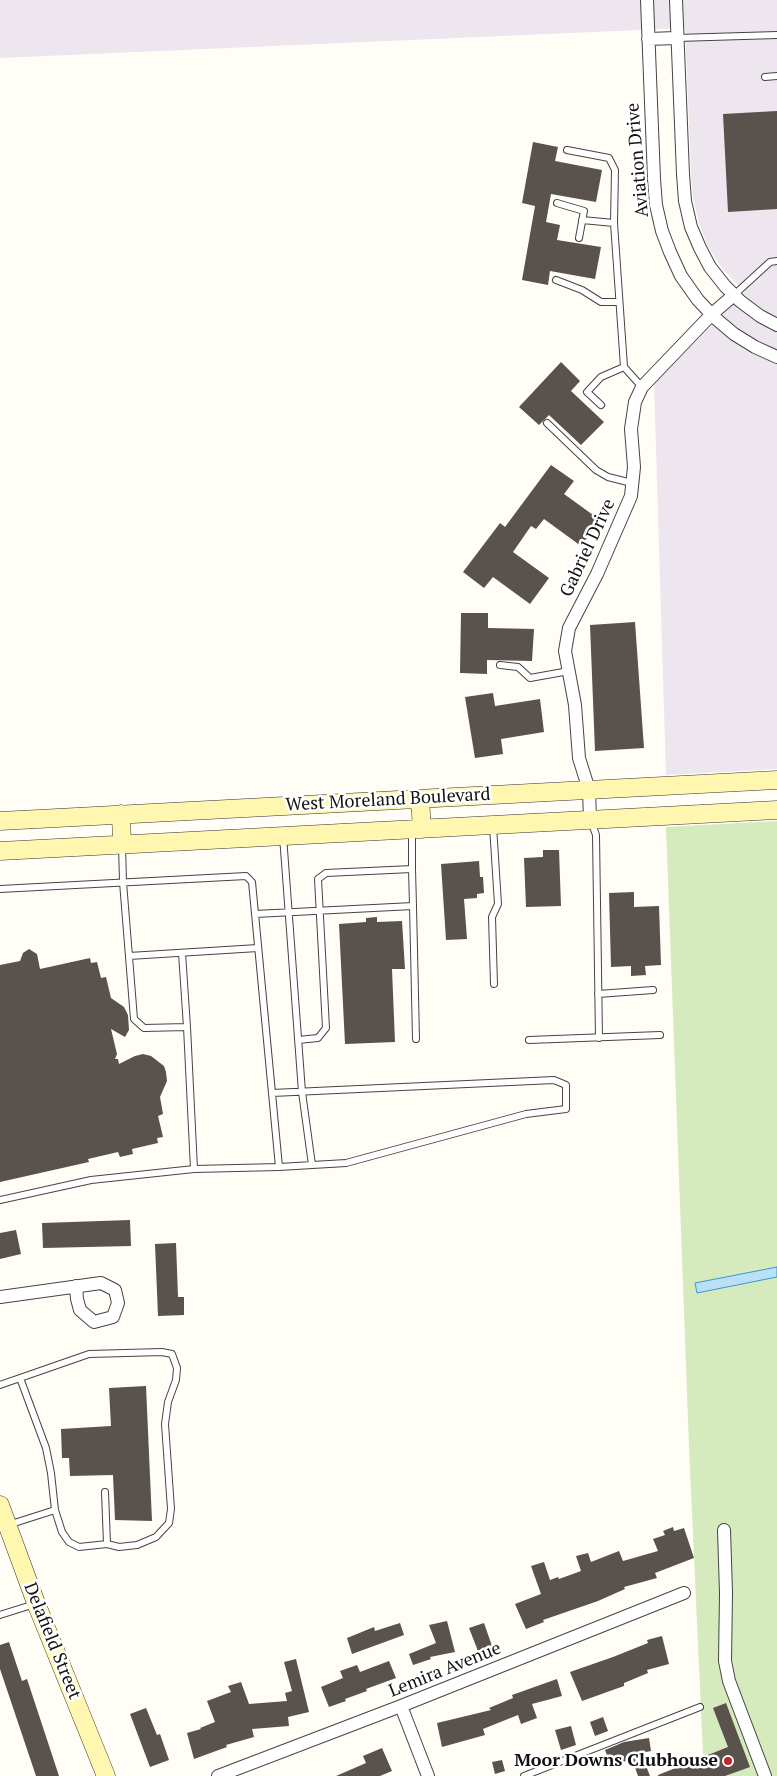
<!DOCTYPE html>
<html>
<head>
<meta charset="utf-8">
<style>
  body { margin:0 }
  canvas { display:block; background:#fffdf5 }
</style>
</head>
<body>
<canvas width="777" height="1776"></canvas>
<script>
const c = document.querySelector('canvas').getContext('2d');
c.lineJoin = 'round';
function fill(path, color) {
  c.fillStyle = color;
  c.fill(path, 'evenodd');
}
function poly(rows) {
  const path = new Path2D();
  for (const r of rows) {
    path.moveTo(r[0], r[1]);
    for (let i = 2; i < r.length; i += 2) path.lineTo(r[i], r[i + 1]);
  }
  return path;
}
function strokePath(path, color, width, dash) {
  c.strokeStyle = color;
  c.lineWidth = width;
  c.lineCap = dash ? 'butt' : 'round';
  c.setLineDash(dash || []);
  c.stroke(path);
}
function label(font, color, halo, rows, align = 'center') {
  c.font = font + ' "PT Serif",serif';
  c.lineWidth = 5;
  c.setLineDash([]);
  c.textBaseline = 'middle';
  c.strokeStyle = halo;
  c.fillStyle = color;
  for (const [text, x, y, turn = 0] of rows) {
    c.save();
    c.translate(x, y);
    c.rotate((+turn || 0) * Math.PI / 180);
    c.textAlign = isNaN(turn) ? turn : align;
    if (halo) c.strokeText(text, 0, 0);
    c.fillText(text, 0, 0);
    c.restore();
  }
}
const industrial = poly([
  [0,0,777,0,777,769,666,775,654,384,745,292,722,268,708,247,699,223,693,197,691,173,685,28,0,58]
]);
const green = poly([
  [777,821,777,1776,704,1776,689,1447,666,827]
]);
const water = poly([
  [777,1267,777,1277,697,1293,695,1283,777,1267]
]);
const building = poly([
  [777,111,777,209,728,212,723,114],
  [533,142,558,147,555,161,602,170,596,202,551,194,546,222,560,225,557,240,601,247,595,279,550,271,548,285,522,280,535,206,522,203],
  [561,362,580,381,571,391,604,422,581,445,549,415,539,425,519,407],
  [551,465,574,481,564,494,600,520,581,546,544,519,536,529,531,526,513,552,549,578,530,604,493,577,484,588,463,572,500,523,505,527],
  [461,613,488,613,488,628,534,629,532,661,487,660,487,674,460,673],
  [635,622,644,748,595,751,590,625],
  [493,693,495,706,540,699,544,732,501,739,503,754,475,758,465,697],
  [543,850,559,850,561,906,526,907,524,858,543,857],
  [479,861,480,877,483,877,484,893,477,894,477,898,464,899,467,939,446,940,441,864],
  [634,892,634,907,659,906,661,965,645,966,646,975,631,976,631,966,611,967,609,893],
  [377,917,377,922,402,921,405,969,392,969,395,1042,345,1044,339,924,366,922,366,918],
  [29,949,37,954,40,969,90,958,91,963,97,962,101,978,106,977,111,998,124,1007,128,1015,129,1030,125,1037,111,1029,117,1054,115,1059,118,1059,119,1064,135,1056,143,1054,151,1056,164,1066,166,1072,167,1081,160,1097,163,1114,158,1116,163,1137,157,1138,158,1143,132,1149,133,1154,120,1157,118,1152,88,1159,89,1162,0,1182,0,965,20,961,23,953],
  [130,1220,131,1246,43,1248,42,1223],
  [16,1230,21,1254,0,1259,0,1233],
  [176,1243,178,1297,184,1297,184,1315,158,1316,155,1244],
  [146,1386,152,1521,115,1520,113,1475,70,1476,69,1458,62,1458,61,1429,111,1426,109,1388],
  [673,1527,674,1531,684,1528,694,1558,655,1573,657,1578,624,1587,625,1589,598,1601,543,1620,544,1622,526,1629,515,1604,541,1594,531,1566,544,1562,550,1580,558,1577,559,1579,581,1571,576,1556,588,1553,591,1562,619,1551,623,1561,658,1551,653,1539,665,1535,663,1531],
  [447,1621,455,1652,430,1657,431,1659,413,1665,409,1654,436,1643,429,1625],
  [400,1623,404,1635,352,1654,347,1638,374,1627,375,1631],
  [484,1623,492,1646,478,1651,469,1628],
  [662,1636,669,1664,647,1670,648,1673,624,1683,624,1686,582,1701,570,1672,613,1657,648,1643,647,1640],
  [9,1642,22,1681,27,1679,59,1776,36,1776,0,1669,0,1645],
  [296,1659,309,1712,288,1717,289,1726,252,1729,254,1737,226,1745,227,1747,194,1759,187,1733,201,1729,200,1728,215,1722,207,1701,231,1692,228,1686,241,1682,249,1704,287,1701,285,1693,292,1691,284,1662],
  [389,1661,396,1678,366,1689,367,1691,345,1699,346,1701,329,1707,321,1687,343,1678,340,1671,357,1665,360,1672],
  [557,1679,562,1696,532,1704,537,1718,521,1724,518,1715,483,1729,485,1735,442,1747,437,1723,491,1710,489,1708,513,1698,512,1695],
  [726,1703,750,1767,725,1776,658,1776,658,1775,728,1747,713,1708],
  [146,1708,157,1735,160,1734,169,1760,150,1767,130,1714],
  [603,1717,608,1731,595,1736,590,1722],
  [571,1726,576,1745,561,1750,555,1730],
  [649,1738,651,1751,641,1753,650,1776,638,1776,632,1759,611,1766,605,1750,624,1742],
  [382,1748,392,1771,380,1776,336,1776,366,1763,363,1756],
  [502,1760,505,1771,495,1774,492,1762]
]);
const lane = poly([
  [677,38,777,35],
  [765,77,777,76],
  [567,150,609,158,615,170,614,223,624,367,642,387],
  [557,203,584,211,579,238],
  [582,220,614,223],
  [556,280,582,290,601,302,619,302],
  [734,295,770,262,777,261],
  [601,405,587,392,601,377,624,367],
  [547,423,596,470,608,477,632,483],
  [500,665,518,667,530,678,569,671],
  [591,821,596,835,599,1038],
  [493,826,498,904,492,917,494,984],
  [283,836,302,1092,312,1165],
  [122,845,123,882,134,1019,144,1028,187,1027,194,1169],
  [0,889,246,876,252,882,279,1167,346,1163,526,1114,566,1109,566,1085,554,1080,272,1093],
  [413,906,416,1039],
  [255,914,413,906,412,869],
  [182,953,187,1027],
  [129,956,258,948],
  [598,994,653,990],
  [298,1040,318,1038,326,1028,318,879,326,873,412,869,412,830],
  [529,1040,660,1035],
  [0,1200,91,1180,194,1169,279,1167],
  [0,1385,20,1378],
  [105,1492,107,1544,79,1547,69,1542,62,1532,55,1510,51,1473,46,1448,20,1378,89,1354,162,1352,172,1354,177,1368,176,1380,168,1402,165,1424,171,1509,169,1523,156,1537,137,1545,119,1547,107,1544],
  [8,1525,55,1510],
  [0,1615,35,1604],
  [524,1776,700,1707]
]);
const street = poly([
  [647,0,654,179,656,205,662,231,670,252,681,276,698,300,715,318,734,334,755,347,777,357],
  [676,0,683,174,685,201,691,227,700,248,710,267,725,286,740,301,760,316,777,325],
  [648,39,677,38],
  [590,820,589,790,579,758,575,705,565,651,569,628,597,574,631,496,634,467,631,429,635,402,642,387,712,314,734,295],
  [0,1297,101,1283,115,1290,118,1303,113,1317,94,1322,80,1310,77,1299,76,1286],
  [724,1530,726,1593,725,1661,729,1681,765,1776],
  [401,1706,428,1776],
  [218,1776,401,1706,684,1593]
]);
const secondary = poly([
  [420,799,422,829],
  [121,814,122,844],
  [0,821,777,780],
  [0,851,777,810],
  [0,1505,36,1603,106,1776]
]);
const markers = [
  [728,1761,5,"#c4262e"]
];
const streetNames = [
  ["Aviation Drive",638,160,-95],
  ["Gabriel Drive",588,548,-65],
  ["West Moreland Boulevard",388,800,-3],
  ["Delafield Street",52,1641,68],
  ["Lemira Avenue",445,1670,-22]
];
const poiNames = [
  ["Moor Downs Clubhouse",718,1761]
];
fill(industrial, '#eee6ef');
fill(green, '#d5ebbd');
fill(water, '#b9e0f7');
strokePath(water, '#3f96cf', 1);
fill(building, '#5a524d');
strokePath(lane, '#444', 8);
strokePath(street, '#444', 14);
strokePath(secondary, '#333', 19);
strokePath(lane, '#fff', 6);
strokePath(street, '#fff', 12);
strokePath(secondary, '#fff6b0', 18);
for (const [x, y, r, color] of markers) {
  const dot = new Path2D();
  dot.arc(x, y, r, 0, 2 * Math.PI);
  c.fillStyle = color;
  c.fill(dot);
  strokePath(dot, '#fff', 2);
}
label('18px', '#111', '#fff', streetNames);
label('bold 18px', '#111', '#fff', poiNames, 'right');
</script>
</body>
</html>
